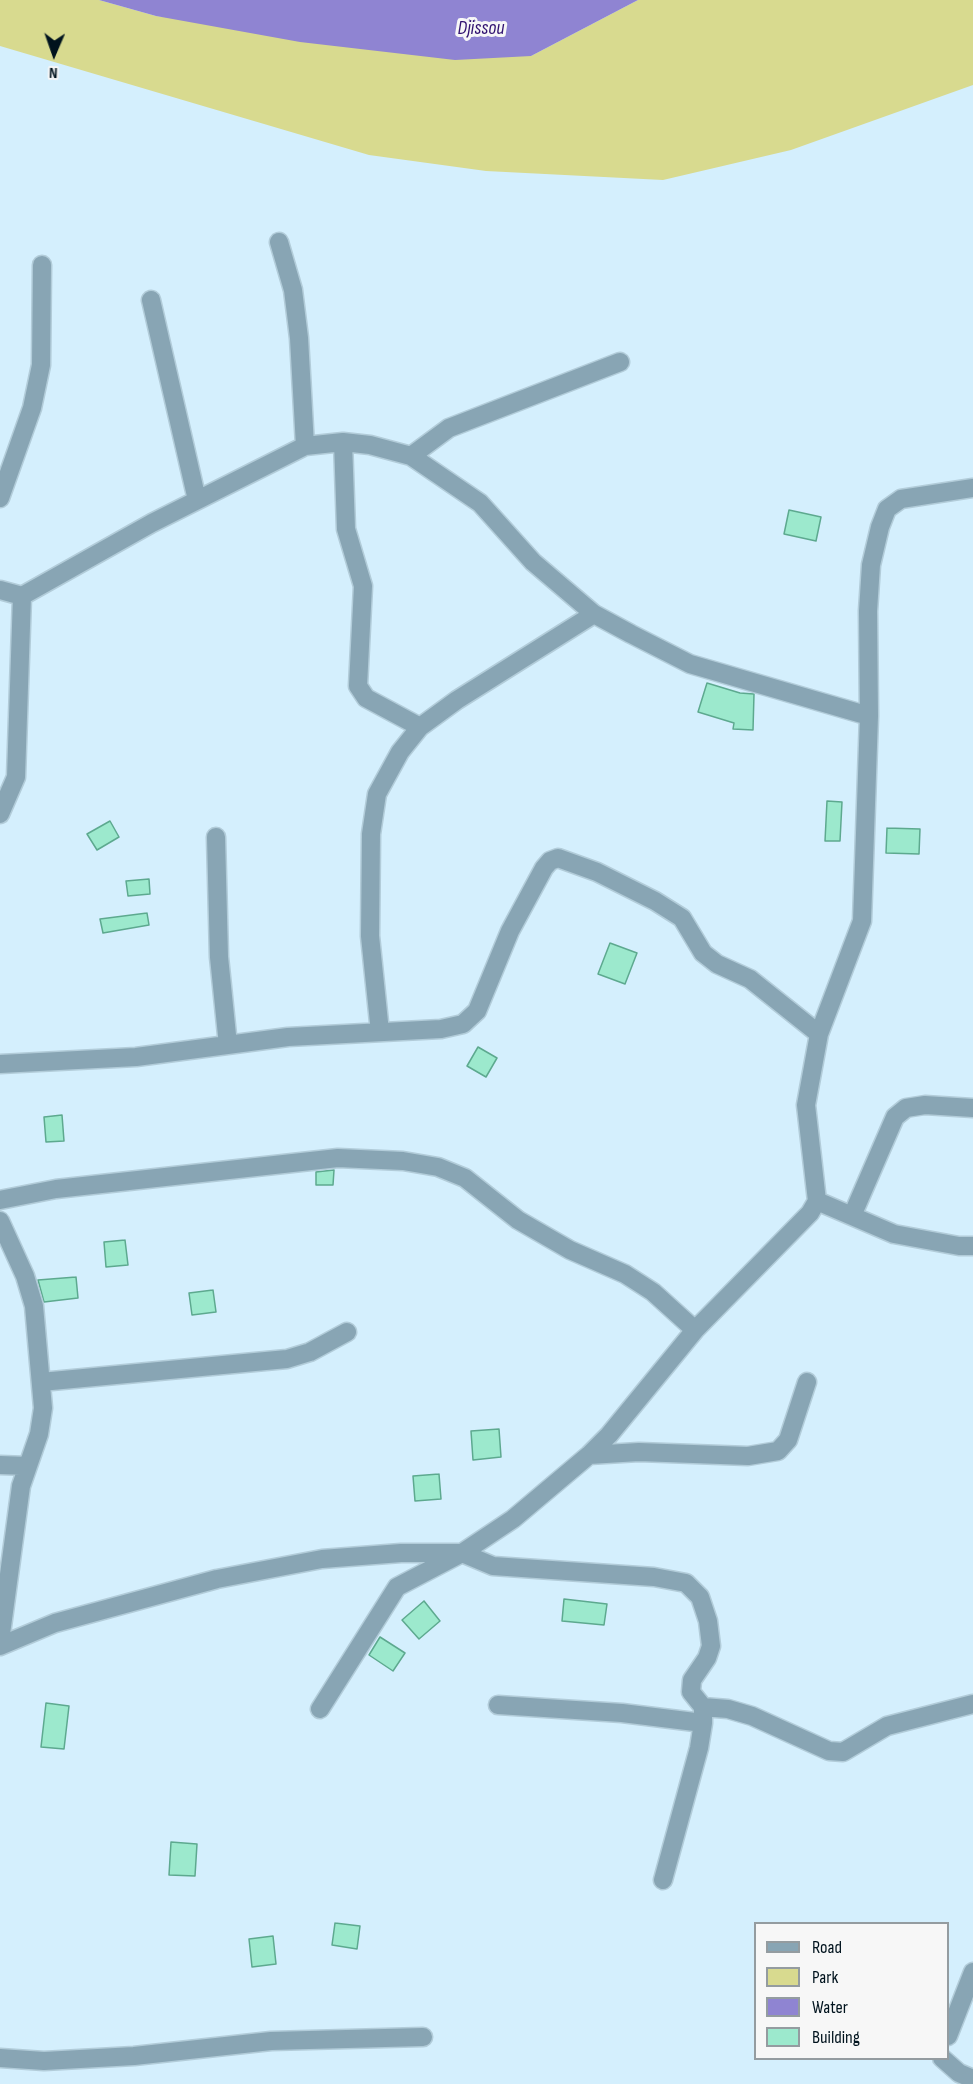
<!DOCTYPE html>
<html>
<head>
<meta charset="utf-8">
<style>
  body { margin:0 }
  #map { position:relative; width:973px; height:2084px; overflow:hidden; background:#d4effd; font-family:"Sofia Sans Condensed",sans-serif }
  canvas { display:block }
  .legend { position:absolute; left:754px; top:1922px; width:195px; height:138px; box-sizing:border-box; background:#f7f7f7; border:2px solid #949ca0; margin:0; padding:8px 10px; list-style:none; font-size:18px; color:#00131d }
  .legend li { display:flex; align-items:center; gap:12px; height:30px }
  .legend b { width:30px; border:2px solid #949ca0 }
  .north { position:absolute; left:24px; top:24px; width:60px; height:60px; -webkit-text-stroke:4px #f7f7f7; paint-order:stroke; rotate:182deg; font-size:16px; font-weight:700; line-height:24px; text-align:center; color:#00131d }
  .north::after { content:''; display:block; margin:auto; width:21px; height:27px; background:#00131d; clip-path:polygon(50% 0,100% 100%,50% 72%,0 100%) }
</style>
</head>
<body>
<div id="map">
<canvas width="973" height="2084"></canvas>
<ul class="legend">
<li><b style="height:8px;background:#88a5b4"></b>Road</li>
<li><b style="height:16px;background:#d8da8f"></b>Park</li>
<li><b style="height:16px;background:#8f84d2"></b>Water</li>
<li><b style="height:16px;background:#9ce9cd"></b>Building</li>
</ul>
<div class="north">N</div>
</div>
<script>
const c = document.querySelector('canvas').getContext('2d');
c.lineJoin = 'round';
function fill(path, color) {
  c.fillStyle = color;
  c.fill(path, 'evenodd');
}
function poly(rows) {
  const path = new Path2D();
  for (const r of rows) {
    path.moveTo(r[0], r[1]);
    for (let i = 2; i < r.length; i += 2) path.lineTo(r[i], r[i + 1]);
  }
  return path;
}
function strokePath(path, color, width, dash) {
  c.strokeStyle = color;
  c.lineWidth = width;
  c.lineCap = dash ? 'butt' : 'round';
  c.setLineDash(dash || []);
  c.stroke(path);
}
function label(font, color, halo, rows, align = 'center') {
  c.font = font + ' "Sofia Sans Condensed",sans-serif';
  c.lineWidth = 6;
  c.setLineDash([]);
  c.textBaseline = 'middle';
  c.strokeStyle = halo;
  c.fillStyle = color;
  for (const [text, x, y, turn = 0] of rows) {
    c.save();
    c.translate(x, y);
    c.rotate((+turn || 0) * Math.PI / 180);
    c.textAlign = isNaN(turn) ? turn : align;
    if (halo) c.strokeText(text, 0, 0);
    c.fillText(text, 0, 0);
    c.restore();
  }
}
const green = poly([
  [0,0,99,0,156,16,531,56,638,0,973,0,973,85,791,150,663,180,486,171,369,155,0,46]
]);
const water = poly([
  [99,0,638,0,531,56,455,60,300,42,156,16]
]);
const building = poly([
  [789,510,821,517,816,541,784,534,789,510],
  [707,683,740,693,754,694,753,730,733,729,734,723,698,712,707,683],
  [827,801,842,802,840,841,825,841,827,801],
  [110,821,119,837,97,850,87,834,110,821],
  [887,828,920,829,919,854,886,853,887,828],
  [149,879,150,894,128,896,126,881,149,879],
  [147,913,149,925,103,933,100,919,147,913],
  [610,943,637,953,625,984,598,974,610,943],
  [478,1047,497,1058,486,1077,467,1066,478,1047],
  [62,1115,64,1141,46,1142,44,1117,62,1115],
  [334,1170,333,1185,316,1185,316,1172,334,1170],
  [125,1240,128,1265,106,1267,104,1242,125,1240],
  [76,1277,78,1298,44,1302,38,1280,76,1277],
  [213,1290,216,1312,192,1315,189,1293,213,1290],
  [499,1429,501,1457,473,1460,471,1431,499,1429],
  [439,1474,441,1499,415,1501,413,1476,439,1474],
  [564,1599,607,1604,604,1625,562,1621,564,1599],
  [424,1601,440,1621,419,1639,402,1620,424,1601],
  [380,1637,405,1653,393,1671,369,1655,380,1637],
  [46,1703,69,1706,64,1749,41,1747,46,1703],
  [171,1842,197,1844,195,1876,169,1875,171,1842],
  [335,1923,360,1926,357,1949,332,1945,335,1923],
  [273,1936,276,1964,252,1967,249,1939,273,1936]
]);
const minor = poly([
  [279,242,293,290,299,338,305,446],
  [151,300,197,500],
  [343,442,346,529,363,586,358,686,366,698,420,727],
  [411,456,449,428,620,362],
  [0,498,32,408,41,365,42,265],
  [0,590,22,596,152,523,305,446,343,442,370,445,411,456,480,503,533,562,594,614,631,634,690,664,869,716],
  [0,814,16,777,22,596],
  [216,837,219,957,228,1045],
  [380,1032,370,936,371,834,377,794,400,752,420,727,457,700,594,614],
  [0,1064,136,1057,288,1037,441,1029,463,1024,477,1011,510,931,544,868,550,861,558,858,597,872,655,901,682,918,703,953,717,964,750,979,819,1034],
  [0,1200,56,1189,338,1158,403,1161,438,1167,465,1178,518,1220,570,1250,625,1274,653,1292,695,1330],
  [817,1201,894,1234,959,1246,973,1246],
  [852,1216,895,1117,906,1108,925,1105,973,1108],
  [0,1221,25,1276,34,1306,43,1408,39,1434,21,1486,0,1641],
  [41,1382,287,1359,310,1352,347,1332],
  [589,1455,639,1452,748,1456,778,1451,788,1440,807,1382],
  [0,1465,28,1466],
  [0,1646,55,1623,217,1579,322,1559,401,1553,462,1553,493,1566,654,1577,686,1583,700,1597,708,1621,711,1646,707,1658,692,1680,691,1692,703,1707,703,1723,699,1748,663,1880],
  [498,1705,622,1713,703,1723],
  [703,1707,728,1709,752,1716,829,1751,843,1752,887,1726,973,1704],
  [320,1709,397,1587,462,1553,513,1519,589,1455,609,1435,695,1330,810,1213,817,1201,806,1105,819,1034,862,921,869,716,868,611,871,565,880,527,887,509,901,499,973,488],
  [948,2036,973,1972],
  [0,2058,44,2061,134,2056,271,2041,423,2037],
  [942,2058,959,2073,973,2079]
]);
const waterNames = [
  ["Djissou",481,29]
];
fill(green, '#d8da8f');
fill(water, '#8f84d2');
fill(building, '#9ce9cd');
strokePath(building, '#5da98f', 1.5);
strokePath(minor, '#b2ccd9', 21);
strokePath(minor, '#88a5b4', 18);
label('italic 20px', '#321371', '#f7f7f7', waterNames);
</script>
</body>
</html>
